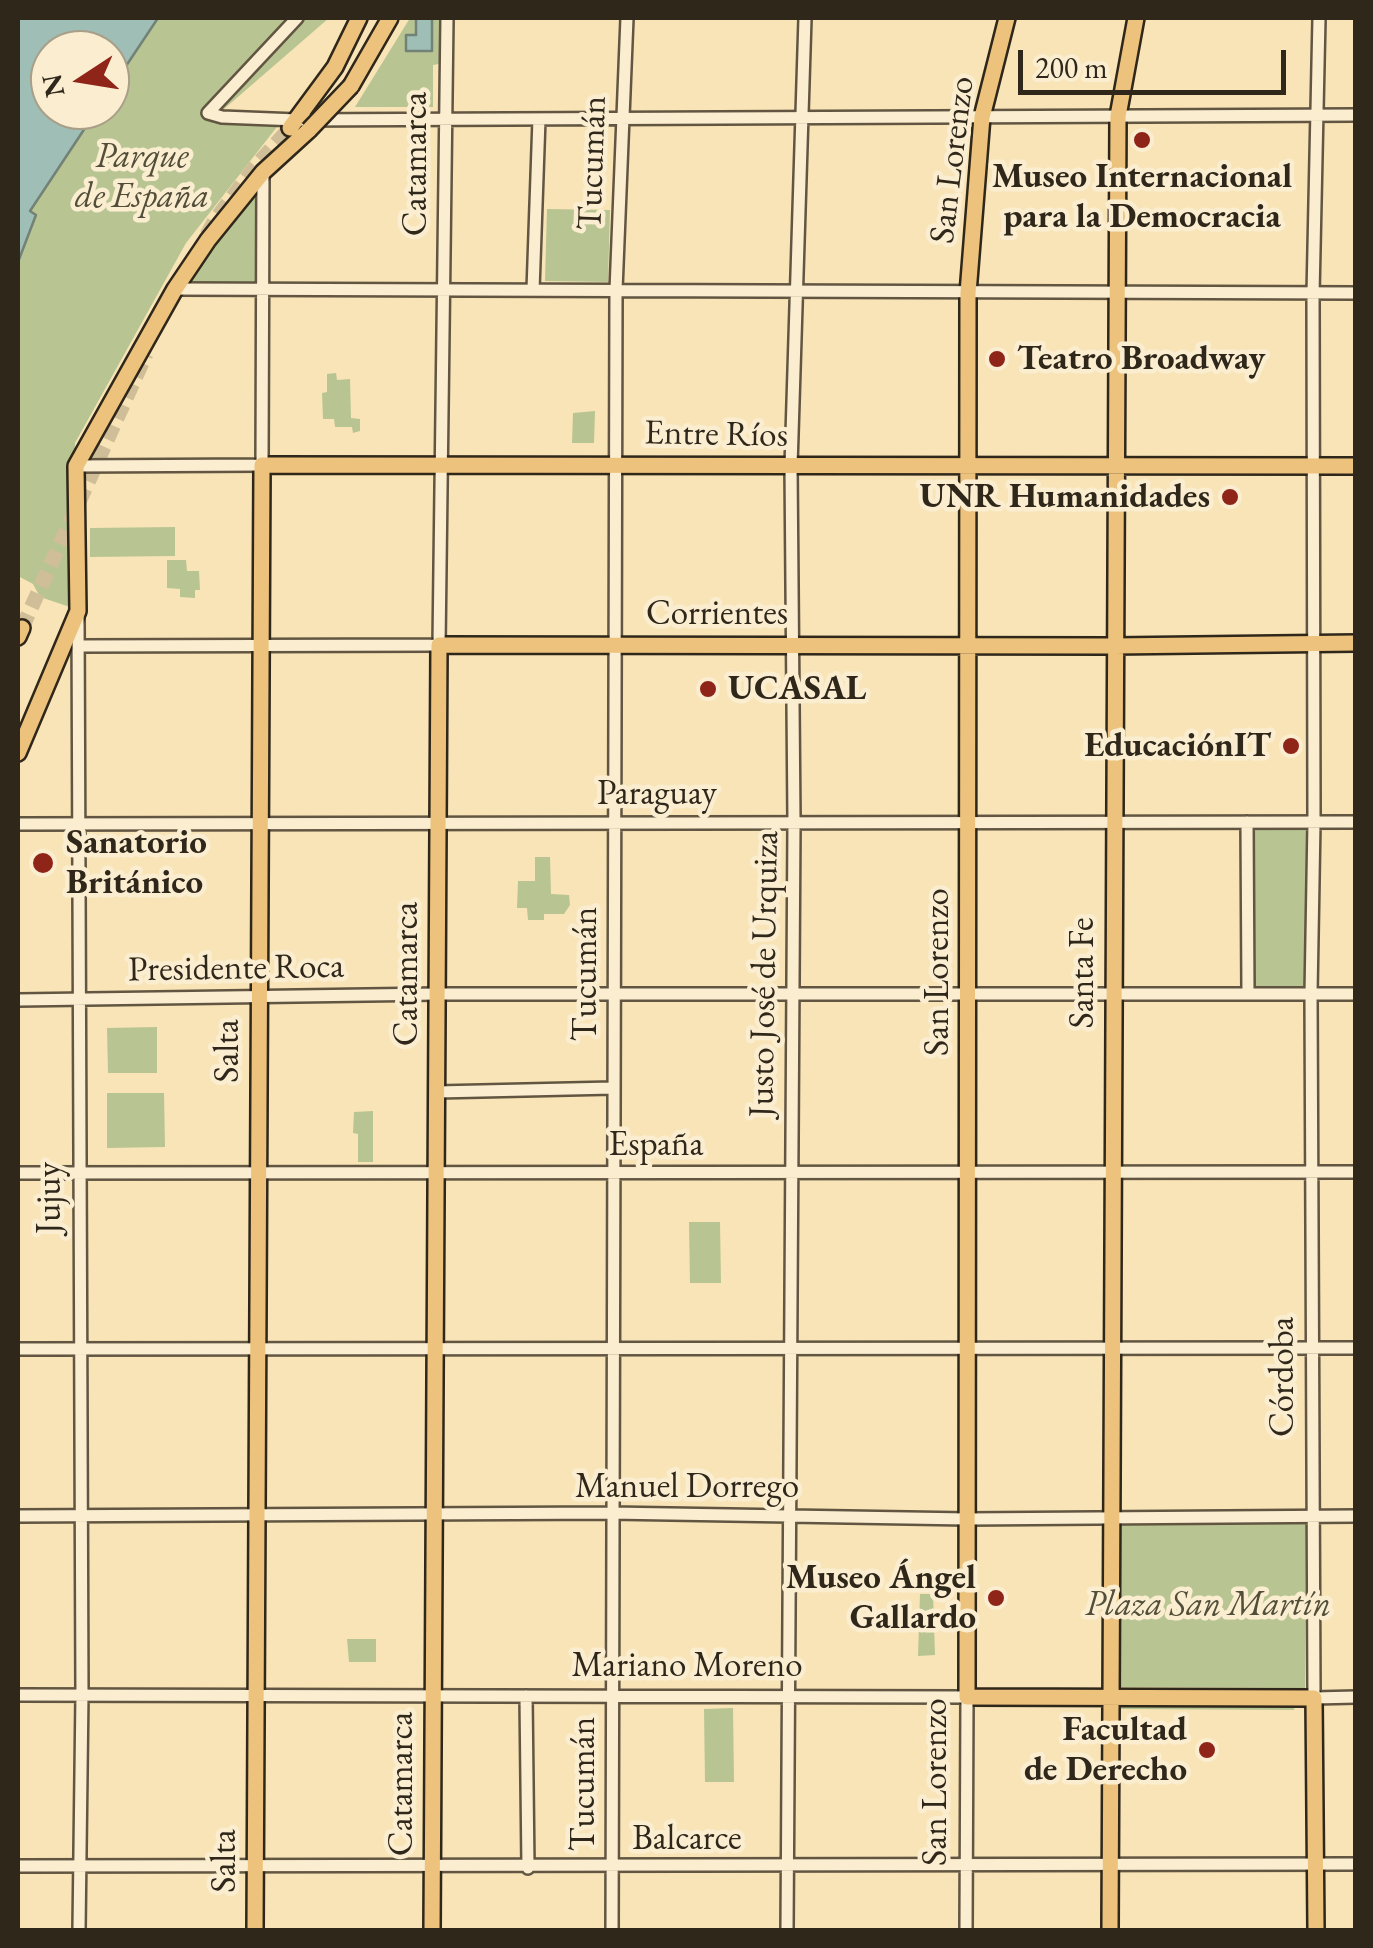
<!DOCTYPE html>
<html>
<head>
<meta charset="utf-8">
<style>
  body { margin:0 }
  #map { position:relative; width:1373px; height:1948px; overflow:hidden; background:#f8e4b7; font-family:"EB Garamond",serif }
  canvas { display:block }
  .frame { position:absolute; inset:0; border:20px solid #30271b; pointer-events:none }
  .north { position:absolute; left:30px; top:30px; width:100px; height:100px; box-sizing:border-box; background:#faedd0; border:2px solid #a99e88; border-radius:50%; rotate:258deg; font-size:28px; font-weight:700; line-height:40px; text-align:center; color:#30271b }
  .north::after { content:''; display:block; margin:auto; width:35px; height:45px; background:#8f2418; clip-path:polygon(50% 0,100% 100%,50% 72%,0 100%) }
  .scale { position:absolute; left:1018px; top:50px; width:268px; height:45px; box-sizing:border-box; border:5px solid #30271b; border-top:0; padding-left:12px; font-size:30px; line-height:35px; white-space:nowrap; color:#30271b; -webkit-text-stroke:8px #faedd0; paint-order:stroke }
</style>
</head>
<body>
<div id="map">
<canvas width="1373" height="1948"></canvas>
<div class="frame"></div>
<div class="north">N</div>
<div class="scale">200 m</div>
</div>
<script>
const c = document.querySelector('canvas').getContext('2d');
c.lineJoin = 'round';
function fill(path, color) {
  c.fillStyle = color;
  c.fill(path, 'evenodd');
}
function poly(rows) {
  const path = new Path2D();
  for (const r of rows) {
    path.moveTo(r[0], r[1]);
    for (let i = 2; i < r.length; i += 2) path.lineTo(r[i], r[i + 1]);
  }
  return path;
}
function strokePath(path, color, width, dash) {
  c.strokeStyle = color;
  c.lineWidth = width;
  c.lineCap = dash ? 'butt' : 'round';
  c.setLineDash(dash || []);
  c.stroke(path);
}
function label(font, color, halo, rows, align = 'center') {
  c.font = font + ' "EB Garamond",serif';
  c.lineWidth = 9;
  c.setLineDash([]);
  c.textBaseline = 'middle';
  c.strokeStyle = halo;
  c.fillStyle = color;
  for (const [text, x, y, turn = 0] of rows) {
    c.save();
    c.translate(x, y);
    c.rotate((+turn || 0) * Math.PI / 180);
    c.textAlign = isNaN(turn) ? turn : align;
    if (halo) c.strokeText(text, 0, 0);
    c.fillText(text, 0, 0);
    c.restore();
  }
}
const green = poly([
  [158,18,329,18,224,109,221,119,280,123,186,243,75,443,71,605,67,606,40,597,33,584,18,576,18,262,36,216,30,212,97,110,110,110,110,90],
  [410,18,439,18,439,64,433,65,433,107,355,107],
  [258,183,258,285,188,285],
  [547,209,610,210,608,282,545,281],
  [336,373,337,380,350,379,351,418,360,419,360,431,353,433,352,427,335,427,334,419,323,419,322,393,327,392,327,374],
  [595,411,594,443,572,443,573,413],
  [175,527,175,556,90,557,90,528],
  [167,560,186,560,187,571,199,571,200,590,195,590,195,598,180,597,180,589,167,588],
  [1247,822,1314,822,1311,994,1248,994],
  [535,857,550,857,551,894,569,895,570,905,564,914,544,914,544,920,528,920,527,908,517,908,518,881,535,881],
  [157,1027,157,1073,108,1073,107,1028],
  [107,1093,164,1093,165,1147,107,1148],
  [373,1111,373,1162,358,1162,358,1134,353,1133,354,1112],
  [689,1222,720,1222,721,1283,690,1283],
  [1119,1522,1306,1523,1305,1688,1111,1687],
  [920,1594,933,1594,935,1655,918,1656],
  [347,1639,376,1639,376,1662,349,1662],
  [1120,1704,1295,1704,1294,1710,1120,1709],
  [733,1708,734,1782,705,1782,704,1709]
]);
const water = poly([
  [18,18,158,18,110,90,110,50,50,50,50,110,97,110,30,211,36,215,18,262,18,18],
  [416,18,432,18,432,51,406,51,406,35,416,35,416,18]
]);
const majorTunnel = poly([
  [207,235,215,220,255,167,290,128],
  [22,628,146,354]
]);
const minor = poly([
  [297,18,208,113,222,117,297,120,1356,115],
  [1319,18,1313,294,1314,822,1311,994,1314,1698,1356,1697],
  [175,289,1356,293],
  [533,290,539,119],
  [76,466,262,465,263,172],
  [78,615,82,1694,79,1930],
  [78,646,439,645,447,18],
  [1247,822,1248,994],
  [18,824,1356,822],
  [18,1000,437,994,1356,994],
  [437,1092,613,1088],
  [18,1173,1356,1172],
  [18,1349,1356,1348],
  [18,1516,611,1513,967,1519,1356,1516],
  [18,1695,967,1697,966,1930],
  [526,1696,528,1868],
  [18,1866,1356,1864],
  [612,1930,616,290,627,18],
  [787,1930,794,822,791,466,805,18]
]);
const major = poly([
  [1007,18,982,117,968,293,967,1697,1314,1698,1316,1930],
  [351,86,390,18],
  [290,128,335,67,359,18],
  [18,637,22,628],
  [18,753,78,611,76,466,175,289,208,240,263,172,309,130],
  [255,1930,262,465,1356,466],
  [432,1930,439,645,1114,646,1356,643],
  [1110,1930,1118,116,1136,18]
]);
const majorBridge = poly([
  [309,130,351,86]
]);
const markers = [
  [1142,140,10,"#8f2418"],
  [997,359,10,"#8f2418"],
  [1230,497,10,"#8f2418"],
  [708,689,10,"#8f2418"],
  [1291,746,10,"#8f2418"],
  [43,863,12,"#8f2418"],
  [996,1598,10,"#8f2418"],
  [1207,1750,10,"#8f2418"]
];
const parkNames = [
  ["Parque",142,157],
  ["de España",142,197],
  ["Plaza San Martín",1208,1605]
];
const streetNames = [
  ["San Lorenzo",953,160,-83],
  ["Tucumán",593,163,-88],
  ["Catamarca",416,164,-90],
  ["Entre Ríos",716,435,1],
  ["Corrientes",717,614],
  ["Paraguay",657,794],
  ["Presidente Roca",236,969,-1],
  ["San Lorenzo",938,972,-90],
  ["Santa Fe",1083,973,-90],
  ["Catamarca",407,974,-90],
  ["Tucumán",586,974,-90],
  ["Justo José de Urquiza",765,974,-89],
  ["Salta",228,1051,-90],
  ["España",656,1145],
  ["Jujuy",50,1198,-90],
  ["Córdoba",1283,1377,-90],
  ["Manuel Dorrego",687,1487],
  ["Mariano Moreno",687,1666],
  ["San Lorenzo",936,1782,-90],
  ["Catamarca",402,1784,-90],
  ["Tucumán",584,1784,-90],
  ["Balcarce",687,1839],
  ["Salta",225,1861,-90]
];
const poiNames = [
  ["Museo Internacional",1142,177,"center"],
  ["para la Democracia",1142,217,"center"],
  ["Teatro Broadway",1017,359,"left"],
  ["UNR Humanidades",1210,497],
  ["UCASAL",728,689,"left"],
  ["EducaciónIT",1271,746],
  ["Sanatorio",66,843,"left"],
  ["Británico",66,883,"left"],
  ["Museo Ángel",976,1578],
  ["Gallardo",976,1618],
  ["Facultad",1187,1730],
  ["de Derecho",1187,1770]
];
fill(green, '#b8c592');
fill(water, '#9fbeb5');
strokePath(water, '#738277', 2.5);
strokePath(majorTunnel, '#d0be98', 15, [15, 8]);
strokePath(minor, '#625642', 16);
strokePath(major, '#30271b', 20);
strokePath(minor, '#faedd0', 11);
strokePath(major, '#ecc27c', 15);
strokePath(majorBridge, '#30271b', 20, []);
strokePath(majorBridge, '#ecc27c', 15);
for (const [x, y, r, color] of markers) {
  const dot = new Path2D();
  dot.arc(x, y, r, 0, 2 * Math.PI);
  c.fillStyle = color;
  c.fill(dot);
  strokePath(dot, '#faedd0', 4);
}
label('italic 35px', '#524e39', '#faedd0', parkNames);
label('35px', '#30271b', '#faedd0', streetNames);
label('bold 35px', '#30271b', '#faedd0', poiNames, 'right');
</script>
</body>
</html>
